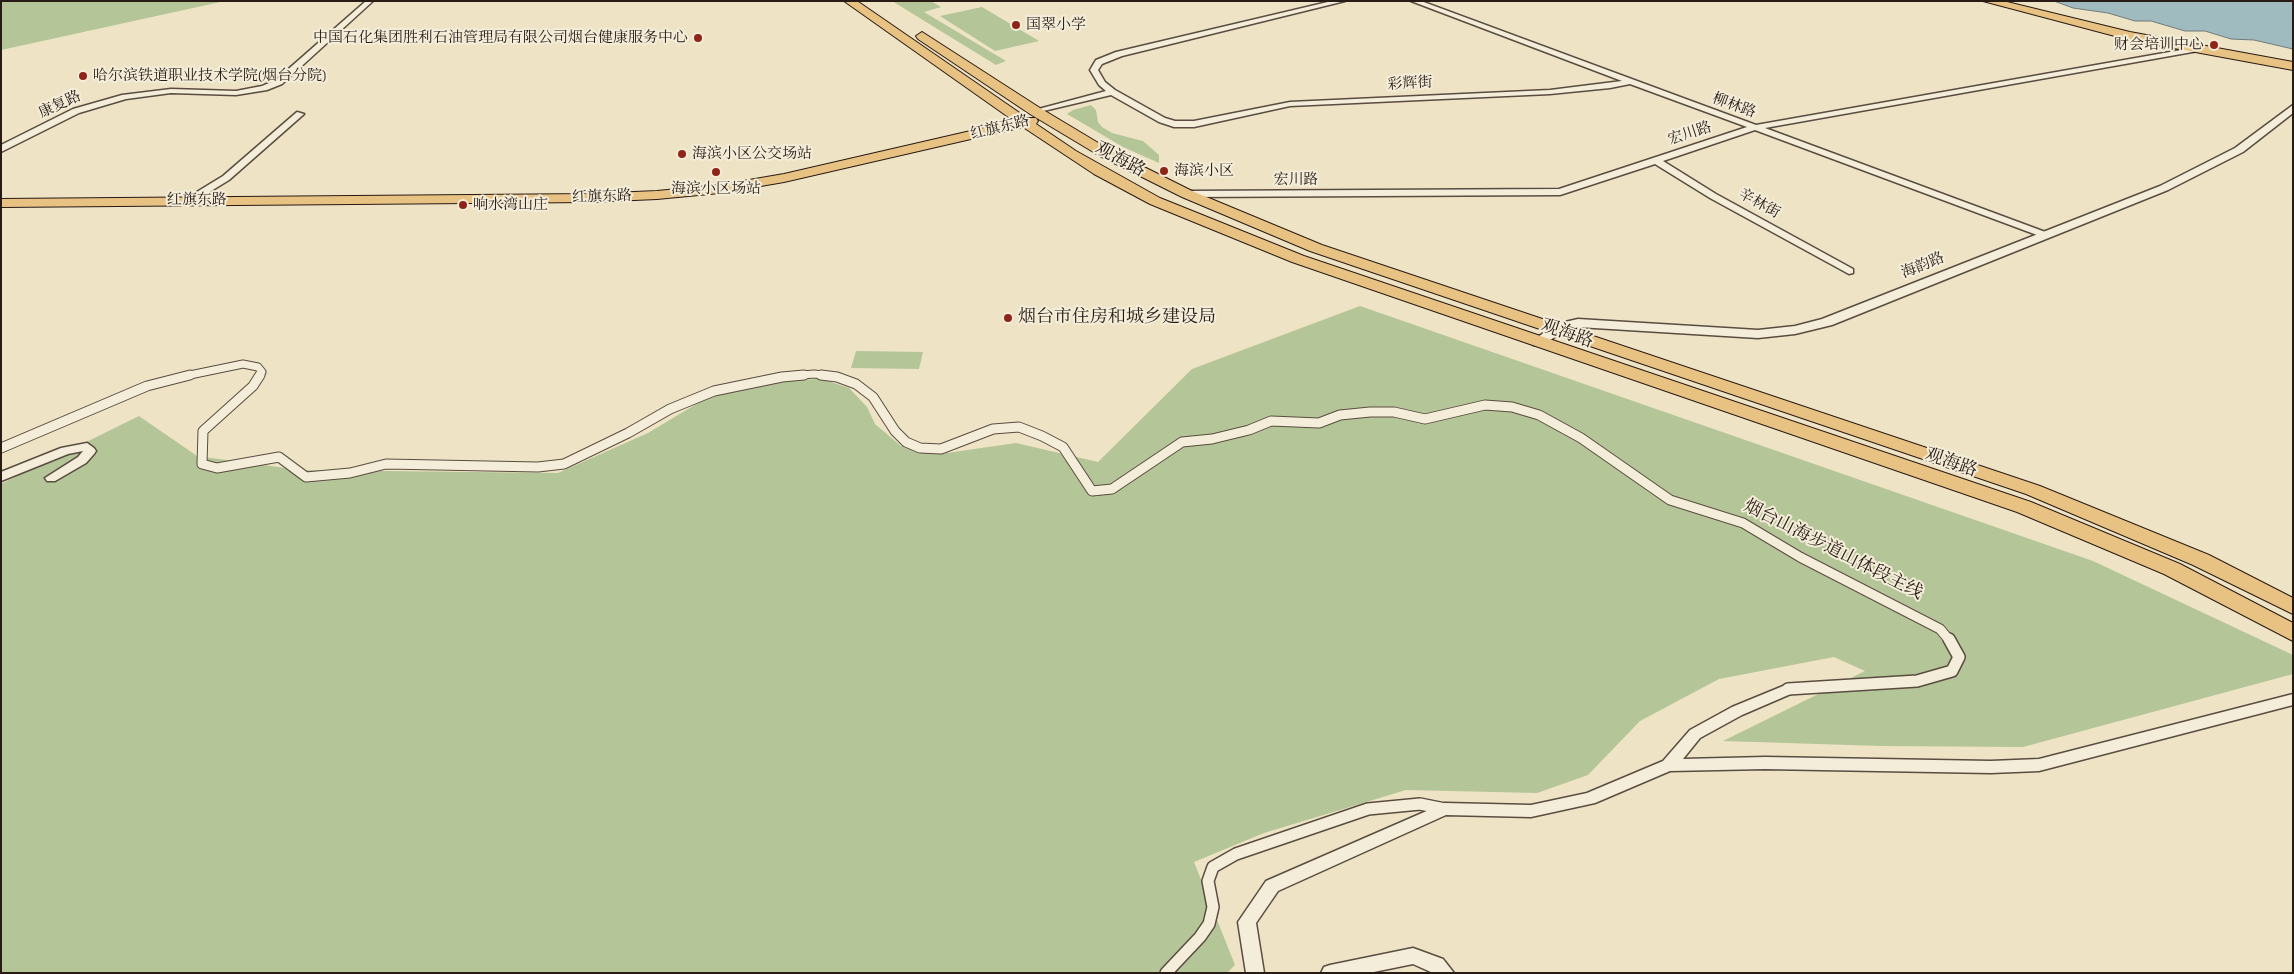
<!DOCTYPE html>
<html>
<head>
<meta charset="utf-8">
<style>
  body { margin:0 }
  #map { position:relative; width:2294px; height:974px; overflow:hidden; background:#eee3c4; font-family:Alegreya,serif }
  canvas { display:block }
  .frame { position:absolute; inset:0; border:2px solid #281a15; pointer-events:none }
</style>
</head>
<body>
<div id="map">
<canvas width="2294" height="974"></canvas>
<div class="frame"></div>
</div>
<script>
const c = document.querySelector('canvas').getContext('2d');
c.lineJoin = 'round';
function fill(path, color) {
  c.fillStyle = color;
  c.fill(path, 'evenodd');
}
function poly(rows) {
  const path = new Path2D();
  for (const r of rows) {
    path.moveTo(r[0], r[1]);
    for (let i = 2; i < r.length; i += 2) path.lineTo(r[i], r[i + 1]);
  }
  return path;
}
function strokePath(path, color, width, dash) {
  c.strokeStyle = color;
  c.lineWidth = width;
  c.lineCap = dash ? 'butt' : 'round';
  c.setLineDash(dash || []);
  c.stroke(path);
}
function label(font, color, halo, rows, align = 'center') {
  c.font = font + ' Alegreya,"Noto Serif SC",serif';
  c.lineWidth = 4;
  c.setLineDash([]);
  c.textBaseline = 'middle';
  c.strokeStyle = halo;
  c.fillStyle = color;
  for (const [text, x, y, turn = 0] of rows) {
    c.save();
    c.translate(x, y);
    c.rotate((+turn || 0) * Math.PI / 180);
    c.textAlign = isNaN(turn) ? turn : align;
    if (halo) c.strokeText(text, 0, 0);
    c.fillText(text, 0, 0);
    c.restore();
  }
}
const green = poly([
  [1,1,225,1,1,50],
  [892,1,931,1,941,7,924,12,1006,61,996,65],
  [982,7,1039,41,995,51,940,16],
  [1091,105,1096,110,1098,122,1102,127,1112,133,1143,141,1159,155,1159,163,1123,147,1067,114,1073,110],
  [1360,306,2093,561,2293,655,2293,674,2023,747,1881,746,1723,741,1865,671,1834,657,1719,679,1640,721,1588,775,1537,793,1406,790,1264,833,1194,862,1235,965,1227,973,1,973,1,484,139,416,197,456,300,470,558,473,648,433,713,394,787,380,822,379,849,388,867,407,875,424,901,446,940,454,1016,443,1098,462,1192,369],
  [856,351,923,352,919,369,851,368]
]);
const water = poly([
  [2054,1,2293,1,2293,49,2254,40,2231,39,2205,31,2185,31,2151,21,2135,21,2108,13,2073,8,2054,1]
]);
const pedestrianFar2 = poly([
  [185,376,243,364,258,367,262,372,259,376],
  [790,376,814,374,831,376]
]);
const pedestrianFar1 = poly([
  [260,375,253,386,203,431,202,464,217,468,279,457,306,477,350,473,386,464,538,467,564,464,628,433,670,409,714,391,782,377,804,375],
  [821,375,837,377,856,384,873,397,895,431,906,442,920,448,941,449,993,429,1019,427,1042,436,1063,447,1092,491,1112,489,1182,442,1212,439,1249,430,1271,421,1319,423,1340,415,1370,412,1394,412,1425,419,1485,405,1512,407,1539,415,1581,438,1670,500,1743,523,1800,557,1940,629,1950,641],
  [1,448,147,386,190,375]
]);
const pedestrian = poly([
  [1788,689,1917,681,1952,671,1959,657,1949,639],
  [1166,973,1200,937,1209,924,1213,907,1208,881,1213,867,1236,854,1368,809,1420,804,1445,809]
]);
const minor = poly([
  [366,1,373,1,282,84,267,90,236,95,171,93,126,99,79,113,1,152,1,145,73,109,122,95,171,89,236,91,262,86,276,80,366,1],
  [1332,1,1345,1,1122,56,1102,64,1098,70,1105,82,1115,90,1165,118,1175,121,1194,121,1290,102,1550,90,1622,81,1411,1,1421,1,1756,125,2198,47,2202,49,2198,51,1765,128,2048,233,2050,235,2045,238,1755,130,1663,161,1716,194,1853,269,1853,273,1849,274,1710,198,1655,164,1560,195,1187,197,1182,194,1187,191,1559,189,1747,127,1630,84,1610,88,1550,94,1290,106,1194,127,1174,127,1159,122,1111,95,1035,113,1031,111,1106,91,1099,85,1090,70,1096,60,1116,52,1332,1],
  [297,112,304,114,229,180,193,202,187,202,187,198,223,176,297,112],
  [87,443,94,448,96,451,94,454,86,463,55,481,47,481,45,478,78,457,83,451,68,454,1,481,1,472,61,448,87,443],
  [1788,684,1793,685,1795,689,1793,693,1742,715,1700,738,1683,759,1765,757,1991,761,2039,759,2293,694,2293,705,2039,771,1991,773,1765,769,1670,771,1595,803,1531,817,1446,815,1278,891,1256,923,1264,973,1246,973,1238,922,1266,881,1445,803,1531,805,1587,793,1663,761,1690,730,1732,707,1788,684],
  [1413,948,1443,959,1454,973,1433,973,1413,964,1369,973,1321,973,1324,967,1330,965,1413,948]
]);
const tertiary = poly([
  [2293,105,2293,113,2243,152,2168,190,1832,325,1795,334,1758,338,1578,327,1565,330,1543,345,1533,345,1531,342,1556,324,1578,319,1758,330,1795,326,1822,319,2160,186,2235,148,2293,105]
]);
const primary = poly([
  [844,1,857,1,1027,118,1036,118,1038,121,1036,124,1076,151,1160,198,1304,256,2031,502,2180,564,2293,623,2293,641,2164,574,2017,512,1292,262,1150,204,1094,174,1023,127,784,182,720,193,657,199,589,202,1,207,1,199,589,194,657,191,720,185,784,174,1014,121,844,1],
  [1983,1,2003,1,2130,32,2293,62,2293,70,2130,40,1983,1],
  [922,32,1040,108,1110,150,1192,191,1322,245,2040,486,2209,555,2293,598,2293,614,2193,565,2026,494,1310,251,1182,197,1100,156,1030,114,918,39,916,36,922,32]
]);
const markers = [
  [1016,25,5,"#8f2418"],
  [698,38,5,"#8f2418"],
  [2214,45,5,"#8f2418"],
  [83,76,5,"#8f2418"],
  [682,154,5,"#8f2418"],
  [1164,171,5,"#8f2418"],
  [716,172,5,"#8f2418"],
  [463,205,5,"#8f2418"],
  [1008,318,5,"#8f2418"]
];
const farPoinames = [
  ["国翠小学",1026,25],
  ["中国石化集团胜利石油管理局有限公司烟台健康服务中心",688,38,"right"],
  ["财会培训中心",2204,45,"right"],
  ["哈尔滨铁道职业技术学院(烟台分院)",93,76],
  ["海滨小区公交场站",692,154],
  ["海滨小区",1174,171],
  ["海滨小区场站",716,189,"center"],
  ["响水湾山庄",473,205]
];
const farStreetnames = [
  ["彩辉街",1410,84,-3],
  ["康复路",60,105,-25],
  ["柳林路",1734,106,20],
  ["红旗东路",1000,128,-14],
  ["宏川路",1690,134,-18],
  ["宏川路",1296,180],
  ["红旗东路",602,197,-2],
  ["红旗东路",197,200],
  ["辛林街",1759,204,29],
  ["海韵路",1923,266,-22]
];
const streetNames = [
  ["观海路",1120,160,28],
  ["观海路",1567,334,19],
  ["观海路",1951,463,19],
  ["烟台山海步道山体段主线",1833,550,27]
];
const poiNames = [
  ["烟台市住房和城乡建设局",1018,318]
];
fill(green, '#b4c598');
fill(water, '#9fbbbf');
strokePath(water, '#6f7b7b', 1);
strokePath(pedestrianFar2, '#5a4c41', 9);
strokePath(pedestrianFar1, '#5a4c41', 11);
strokePath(pedestrian, '#5a4c41', 14);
strokePath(minor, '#5a4c41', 3);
strokePath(tertiary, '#5a4c41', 3);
strokePath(primary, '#281a15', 2);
strokePath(pedestrianFar2, '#f4edd9', 7);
strokePath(pedestrianFar1, '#f4edd9', 9);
strokePath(pedestrian, '#f4edd9', 11);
fill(minor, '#f4edd9');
fill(tertiary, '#f4edd9');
fill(primary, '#e7c282');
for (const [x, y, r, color] of markers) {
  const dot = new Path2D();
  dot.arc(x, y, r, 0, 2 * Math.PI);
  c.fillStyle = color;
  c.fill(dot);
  strokePath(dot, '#f4edd9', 2);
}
label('15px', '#281a15', '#f4edd9', farPoinames, 'left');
label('15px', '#281a15', '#f4edd9', farStreetnames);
label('18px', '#281a15', '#f4edd9', streetNames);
label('18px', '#281a15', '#f4edd9', poiNames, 'left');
</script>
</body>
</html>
